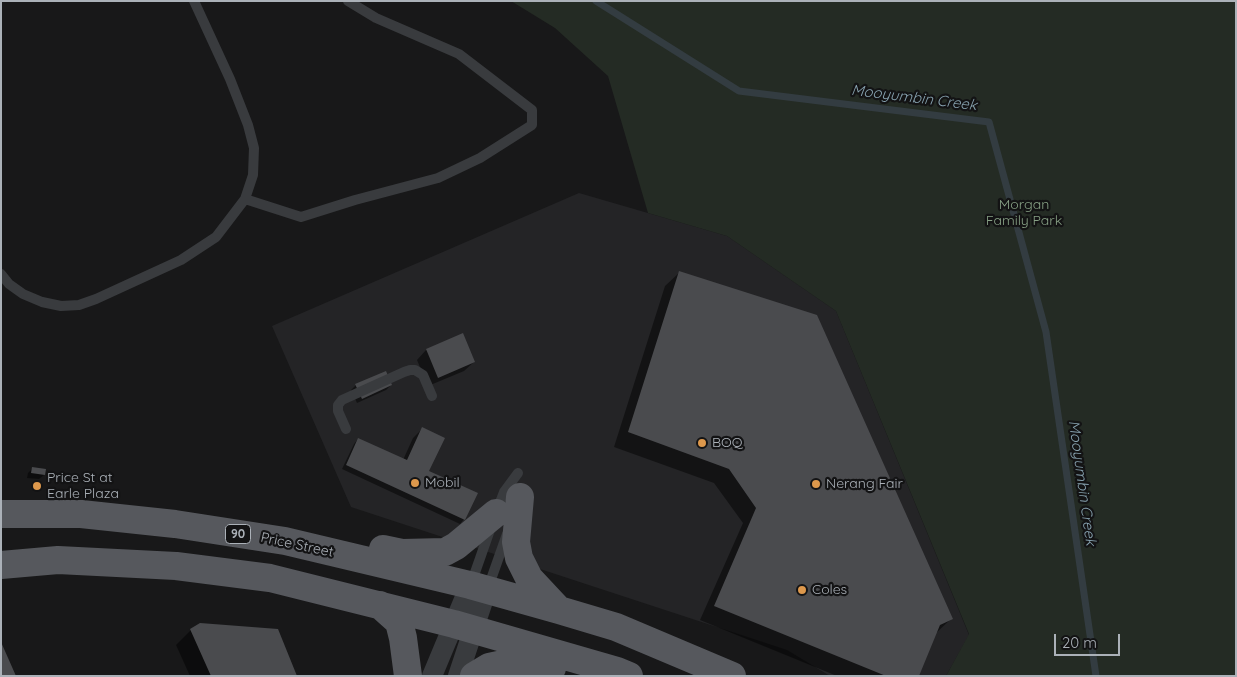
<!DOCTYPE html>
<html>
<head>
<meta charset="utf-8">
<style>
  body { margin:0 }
  #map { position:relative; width:1237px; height:677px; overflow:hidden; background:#181819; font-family:Quicksand,sans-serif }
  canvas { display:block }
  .frame { position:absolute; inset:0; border:2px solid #abb1b8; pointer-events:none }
  .scale { position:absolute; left:1054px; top:634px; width:66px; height:22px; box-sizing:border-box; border:2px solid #abb1b8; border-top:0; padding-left:6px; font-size:15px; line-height:18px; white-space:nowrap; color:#abb1b8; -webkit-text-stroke:4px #131314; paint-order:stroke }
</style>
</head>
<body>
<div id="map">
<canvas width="1237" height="677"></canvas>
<div class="frame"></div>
<div class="scale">20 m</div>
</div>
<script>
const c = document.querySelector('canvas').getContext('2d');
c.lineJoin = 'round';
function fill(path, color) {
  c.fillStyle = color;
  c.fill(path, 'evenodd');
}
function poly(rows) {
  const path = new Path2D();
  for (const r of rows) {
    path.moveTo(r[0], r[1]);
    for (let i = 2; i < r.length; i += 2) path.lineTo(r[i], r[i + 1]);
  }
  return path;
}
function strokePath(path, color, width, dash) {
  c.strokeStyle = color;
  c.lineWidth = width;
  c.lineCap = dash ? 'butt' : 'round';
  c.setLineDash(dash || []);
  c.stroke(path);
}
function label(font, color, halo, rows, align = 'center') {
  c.font = font + ' Quicksand,sans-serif';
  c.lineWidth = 4.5;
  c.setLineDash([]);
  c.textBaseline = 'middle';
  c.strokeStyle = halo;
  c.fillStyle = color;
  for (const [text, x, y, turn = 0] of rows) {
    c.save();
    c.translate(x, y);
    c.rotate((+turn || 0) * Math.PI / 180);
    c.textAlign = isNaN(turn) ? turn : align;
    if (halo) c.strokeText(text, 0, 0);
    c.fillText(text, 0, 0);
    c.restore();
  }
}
const built = poly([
  [579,193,727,236,836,311,969,635,946,676,830,676,787,650,351,507,272,326]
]);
const green = poly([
  [511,1,1236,1,1236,676,946,676,969,634,836,311,727,236,648,213,608,76,555,28]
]);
const shadow = poly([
  [680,272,951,619,936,633,917,676,837,676,700,620,743,523,714,483,614,447,665,286],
  [426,350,474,362,464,371,428,386,417,360],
  [356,385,391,385,386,390,357,403,351,390],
  [423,428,428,471,464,519,460,524,342,469,354,444,358,439,403,460,413,438],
  [32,469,44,475,39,479,27,478,28,473],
  [191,630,295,676,190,676,176,645]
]);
const stream = poly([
  [596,1,739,91,989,122,1046,332,1096,676]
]);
const building = poly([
  [679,271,817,315,953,619,940,625,919,676,886,676,714,606,756,508,729,469,628,432],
  [463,333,475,362,438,378,426,349],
  [386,371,392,385,362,399,355,384],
  [422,427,445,438,429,471,478,493,465,520,346,465,358,438,407,460],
  [32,467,46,469,45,475,31,473],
  [200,623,278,629,297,676,211,676,190,629],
  [1,642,16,676,1,676]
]);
const lane = poly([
  [245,199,301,217,355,200,438,178,480,158,532,125,532,110,459,54,376,18,348,1],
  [1,274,9,284,23,294,42,302,61,306,79,305,96,299,181,260,216,237,245,199,253,175,254,148,248,125,230,79,194,1],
  [346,429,338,411,338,405,342,400,404,372,410,370,415,370,423,375,432,396],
  [496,513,504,492,518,473],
  [471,584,491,527],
  [488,588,507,534]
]);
const street = poly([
  [432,676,470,585],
  [458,676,487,589]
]);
const primary = poly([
  [520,497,516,542,519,558,529,578,558,609],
  [1,514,81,514,175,524,285,541,470,585,559,610,616,627,732,676],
  [383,549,402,553,445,552,456,546,496,513],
  [1,565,58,560,176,566,270,578,454,624,617,671,629,676],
  [380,605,399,622,403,638,408,676],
  [474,676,489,667,517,661,534,662,552,668]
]);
const markers = [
  [702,443,5,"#dd984c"],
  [415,483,5,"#dd984c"],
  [816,484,5,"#dd984c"],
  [37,486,5,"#dd984c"],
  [802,590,5,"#dd984c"]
];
const shields = [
  [238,534,25]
];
const shieldNames = [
  ["90",238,534]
];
const parkNames = [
  ["Morgan",1024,205],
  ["Family Park",1024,221]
];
const poiNames = [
  ["BOQ",712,443],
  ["Price St at",47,478],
  ["Earle Plaza",47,494],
  ["Mobil",425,483],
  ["Nerang Fair",826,484],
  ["Coles",812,590]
];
const streetNames = [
  ["Price Street",297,545,12]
];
const waterNames = [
  ["Mooyumbin Creek",914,98,7],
  ["Mooyumbin Creek",1082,483,82]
];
fill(built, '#242426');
fill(green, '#242b24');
fill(shadow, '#0007');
strokePath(stream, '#333c41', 7);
fill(building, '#4a4b4e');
strokePath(lane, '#393b3e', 10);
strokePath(street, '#393b3e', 20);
strokePath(primary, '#56585d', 28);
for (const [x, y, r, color] of markers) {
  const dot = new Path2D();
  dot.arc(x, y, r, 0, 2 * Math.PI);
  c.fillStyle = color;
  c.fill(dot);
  strokePath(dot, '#131314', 2);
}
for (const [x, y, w] of shields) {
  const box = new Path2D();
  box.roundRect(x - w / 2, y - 9.5, w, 19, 4);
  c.fillStyle = '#131314';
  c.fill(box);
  strokePath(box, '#abb1b8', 1);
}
label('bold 12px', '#abb1b8', null, shieldNames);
label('14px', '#87a085', '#131314', parkNames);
label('14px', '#abb1b8', '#131314', poiNames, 'left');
label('14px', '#abb1b8', '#131314', streetNames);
label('italic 15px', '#87a2af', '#131314', waterNames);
</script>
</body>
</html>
